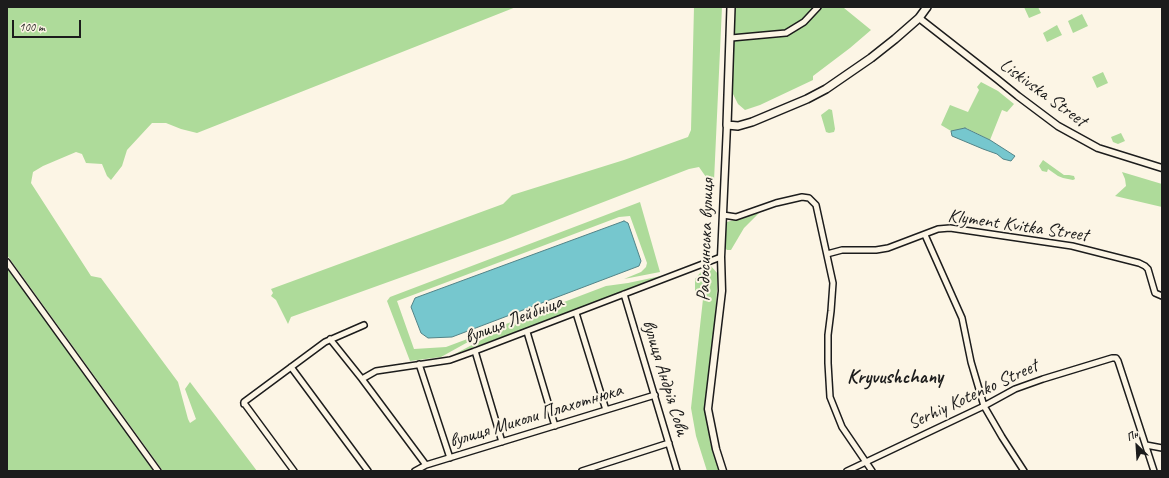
<!DOCTYPE html>
<html>
<head>
<meta charset="utf-8">
<style>
  body { margin:0 }
  #map { position:relative; width:1169px; height:478px; overflow:hidden; background:#fcf5e5; font-family:Caveat,sans-serif }
  canvas { display:block }
  .frame { position:absolute; inset:0; border:8px solid #1c1c1c; pointer-events:none }
  .north { position:absolute; left:1117px; top:426px; width:40px; height:40px; -webkit-text-stroke:3px #fcf5e5; paint-order:stroke; rotate:335deg; font-size:11px; font-weight:700; line-height:16px; text-align:center; color:#1c1c1c }
  .north::after { content:''; display:block; margin:auto; width:14px; height:18px; background:#1c1c1c; clip-path:polygon(50% 0,100% 100%,50% 72%,0 100%) }
  .scale { position:absolute; left:12px; top:20px; width:69px; height:18px; box-sizing:border-box; border:2px solid #1c1c1c; border-top:0; padding-left:5px; font-size:12px; line-height:14px; white-space:nowrap; color:#1c1c1c; -webkit-text-stroke:3px #fcf5e5; paint-order:stroke }
</style>
</head>
<body>
<div id="map">
<canvas width="1169" height="478"></canvas>
<div class="frame"></div>
<div class="north">Пн</div>
<div class="scale">100 m</div>
</div>
<script>
const c = document.querySelector('canvas').getContext('2d');
c.lineJoin = 'round';
function fill(path, color) {
  c.fillStyle = color;
  c.fill(path, 'evenodd');
}
function poly(rows) {
  const path = new Path2D();
  for (const r of rows) {
    path.moveTo(r[0], r[1]);
    for (let i = 2; i < r.length; i += 2) path.lineTo(r[i], r[i + 1]);
  }
  return path;
}
function strokePath(path, color, width, dash) {
  c.strokeStyle = color;
  c.lineWidth = width;
  c.lineCap = dash ? 'butt' : 'round';
  c.setLineDash(dash || []);
  c.stroke(path);
}
function label(font, color, halo, rows, align = 'center') {
  c.font = font + ' Caveat,sans-serif';
  c.lineWidth = 4;
  c.setLineDash([]);
  c.textBaseline = 'middle';
  c.strokeStyle = halo;
  c.fillStyle = color;
  for (const [text, x, y, turn = 0] of rows) {
    c.save();
    c.translate(x, y);
    c.rotate((+turn || 0) * Math.PI / 180);
    c.textAlign = isNaN(turn) ? turn : align;
    if (halo) c.strokeText(text, 0, 0);
    c.fillText(text, 0, 0);
    c.restore();
  }
}
const green = poly([
  [7,7,516,7,197,133,181,129,166,123,152,123,127,150,122,166,111,180,107,176,102,164,86,163,82,154,76,152,43,166,33,172,31,183,91,276,101,278,178,382,188,419,190,423,196,419,185,389,190,382,257,471,163,471,7,255],
  [694,7,722,7,714,181,711,179,706,177,699,167,689,169,505,240,291,317,288,324,276,300,271,296,273,293,271,289,503,204,512,195,624,160,688,137,691,130],
  [735,7,845,7,844,8,871,30,850,48,813,76,813,80,760,105,745,110,738,104,732,92],
  [1024,7,1038,7,1041,13,1029,18],
  [1082,14,1088,26,1073,33,1068,21],
  [1057,25,1062,35,1047,42,1043,33],
  [1103,72,1108,83,1097,88,1092,77],
  [981,82,998,91,1014,104,1007,112,1002,110,990,140,966,128,951,131,941,125,950,105,968,112,979,90,977,87],
  [829,109,832,110,835,129,834,132,829,133,826,132,821,115],
  [1121,133,1125,141,1118,144,1113,142,1111,137],
  [1043,160,1050,165,1049,168,1050,165,1064,175,1069,175,1074,176,1075,179,1073,180,1063,178,1058,176,1048,169,1047,172,1042,171,1039,166],
  [1122,172,1162,184,1162,207,1115,196,1126,186,1125,179],
  [640,202,660,272,624,279,641,272,646,267,647,263,630,216,619,217,397,301,414,349,446,347,486,332,441,357,410,361,387,301,390,297],
  [759,213,744,228,731,250,727,250,725,248,726,226,727,222],
  [710,265,718,274,715,321,705,405,710,442,719,471,707,471,696,436,691,408,703,299,695,291,695,279,706,266],
  [7,266,144,456,154,471,7,471],
  [661,276,559,316,453,355,485,338,506,324,606,286,628,283]
]);
const water = poly([
  [965,128,990,140,1015,156,1011,161,1003,159,997,154,983,149,952,136,951,131,965,128],
  [624,221,628,223,641,261,639,266,452,337,428,338,421,333,411,307,415,298,624,221]
]);
const minor = poly([
  [731,38,786,33,804,22,818,7],
  [723,215,736,217,776,203,802,197,809,198,816,205,833,283,831,311,828,335,828,363,830,397,842,427,872,471],
  [925,235,962,318,971,362,984,406,1002,437,1024,471],
  [827,254,842,250,876,250,888,248,938,229,950,228,1072,246,1139,263,1145,266,1148,269,1155,293,1162,296],
  [7,262,158,471],
  [624,294,677,471],
  [576,313,606,410],
  [527,332,555,426],
  [330,339,362,379,376,371,450,360,475,351,721,257],
  [475,351,502,442],
  [419,364,450,458],
  [291,367,368,471],
  [362,379,426,465,655,395],
  [244,403,294,471],
  [244,404,244,402,325,342,364,325],
  [1146,445,1162,448],
  [415,471,426,465],
  [582,471,669,443],
  [847,471,984,406,1015,389,1043,379,1112,358,1116,358,1118,361,1154,471]
]);
const tertiary = poly([
  [919,18,997,79,1018,96,1058,126,1098,148,1162,168],
  [723,471,716,449,708,409,722,291,721,257,727,125]
]);
const secondary = poly([
  [731,7,727,125,738,126,752,122,807,99,826,89,871,58,895,39,919,18,927,7]
]);
const streetNames = [
  ["Liskivska Street",1043,93,36],
  ["Klyment Kvitka Street",1018,226,8],
  ["Радосинська вулиця",706,240,-88],
  ["вулиця Лейбніца",514,320,-21],
  ["вулиця Андрія Сови",665,378,73],
  ["Serhiy Kotenko Street",973,395,-25],
  ["вулиця Миколи Плахотнюка",536,416,-17]
];
const neighbourhoodNames = [
  ["Kryvushchany",895,378]
];
fill(green, '#aedb9a');
fill(water, '#76c7ce');
strokePath(water, '#528387', 1);
strokePath(minor, '#1c1c1c', 8);
strokePath(tertiary, '#1c1c1c', 9);
strokePath(secondary, '#1c1c1c', 10);
strokePath(minor, '#fcf5e5', 5);
strokePath(tertiary, '#fcf5e5', 6);
strokePath(secondary, '#fcf5e5', 7);
label('19px', '#1c1c1c', '#fcf5e5', streetNames);
label('bold 20px', '#1c1c1c', '#fcf5e5', neighbourhoodNames);
</script>
</body>
</html>
